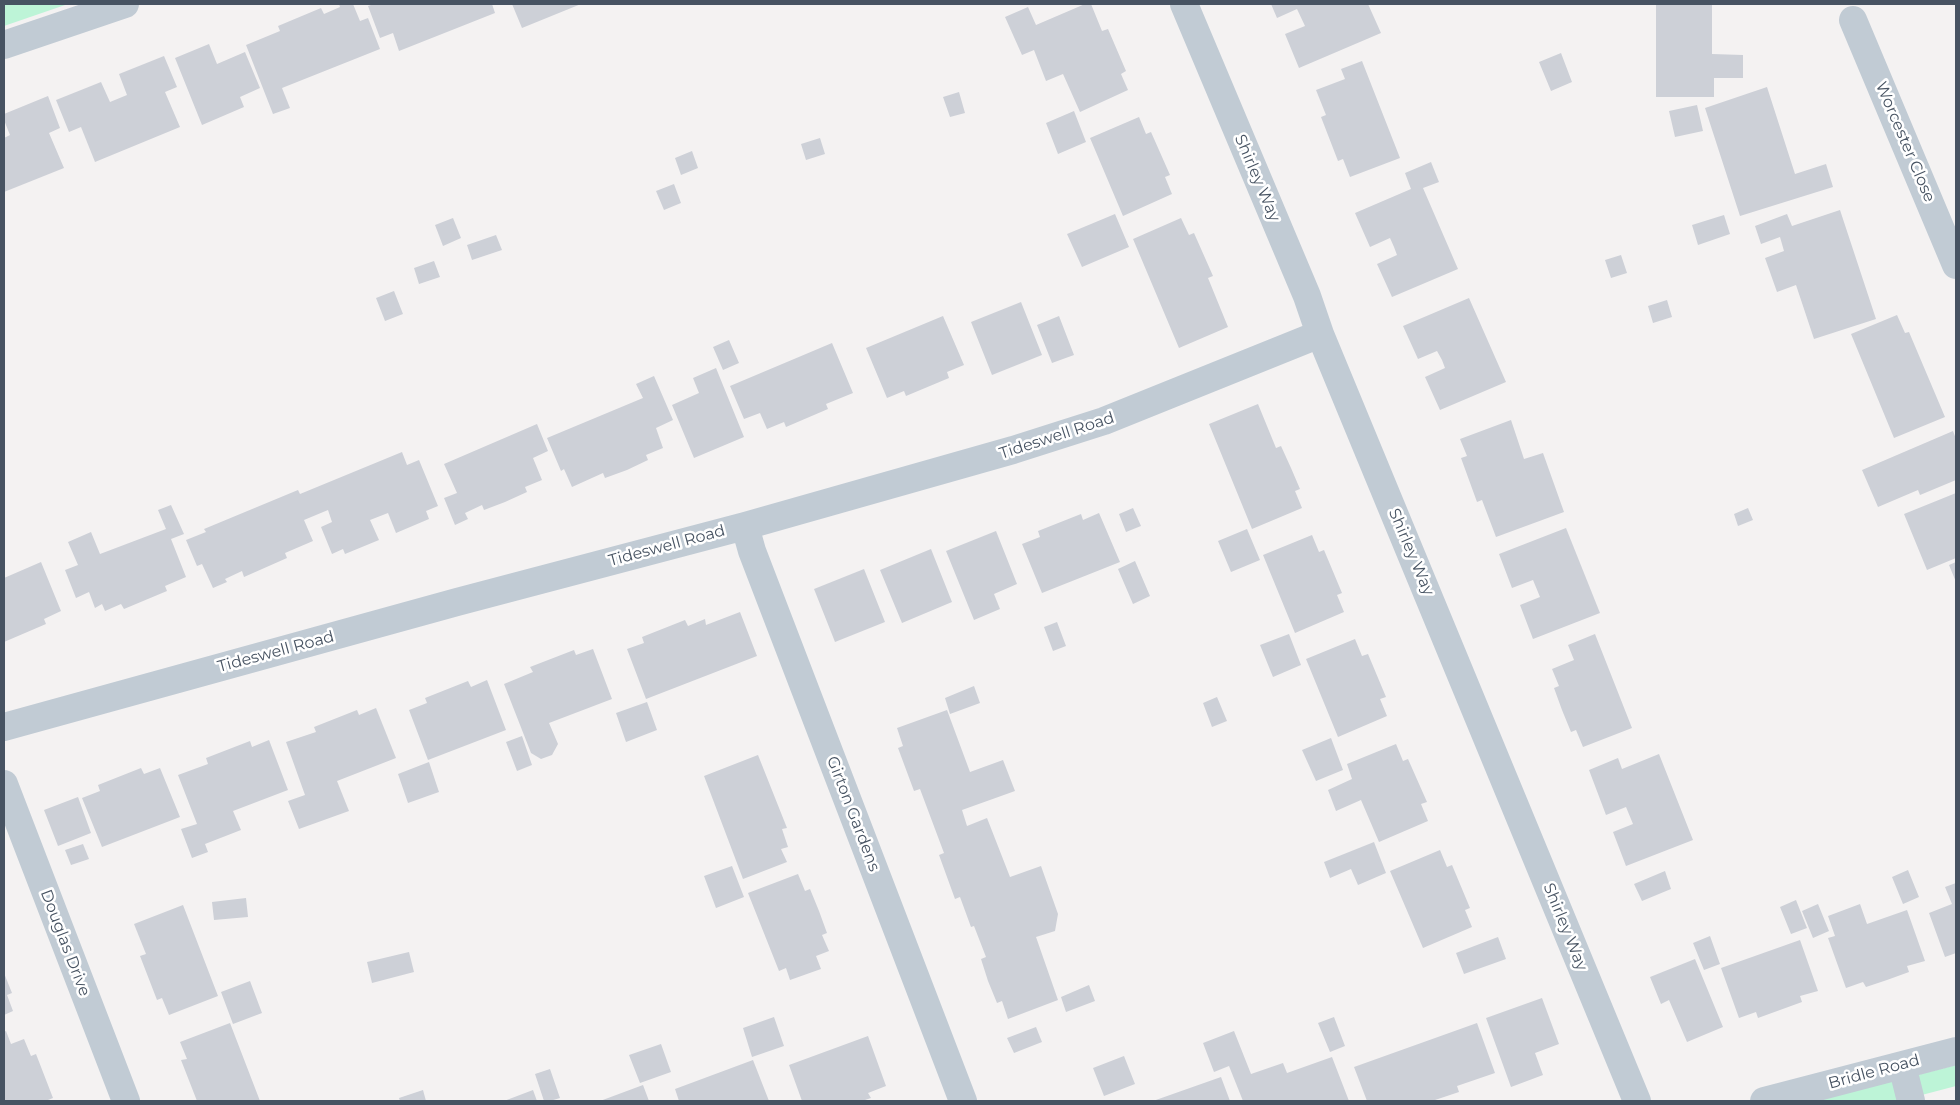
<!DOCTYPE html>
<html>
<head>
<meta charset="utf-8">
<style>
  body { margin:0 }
  #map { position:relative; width:1960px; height:1105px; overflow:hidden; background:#f4f2f2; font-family:Montserrat,sans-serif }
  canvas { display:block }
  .frame { position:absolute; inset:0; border:5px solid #475362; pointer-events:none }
</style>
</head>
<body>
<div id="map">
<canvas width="1960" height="1105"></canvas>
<div class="frame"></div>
</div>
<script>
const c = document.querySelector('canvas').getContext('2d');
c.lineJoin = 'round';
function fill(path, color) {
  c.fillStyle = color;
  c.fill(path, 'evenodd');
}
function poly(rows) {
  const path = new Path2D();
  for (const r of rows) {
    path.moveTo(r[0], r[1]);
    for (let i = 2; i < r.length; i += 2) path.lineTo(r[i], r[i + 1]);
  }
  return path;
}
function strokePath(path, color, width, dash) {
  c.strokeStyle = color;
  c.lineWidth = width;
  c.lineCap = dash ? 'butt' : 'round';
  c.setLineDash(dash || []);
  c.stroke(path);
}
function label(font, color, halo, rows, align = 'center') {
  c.font = font + ' Montserrat,sans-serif';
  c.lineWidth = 5;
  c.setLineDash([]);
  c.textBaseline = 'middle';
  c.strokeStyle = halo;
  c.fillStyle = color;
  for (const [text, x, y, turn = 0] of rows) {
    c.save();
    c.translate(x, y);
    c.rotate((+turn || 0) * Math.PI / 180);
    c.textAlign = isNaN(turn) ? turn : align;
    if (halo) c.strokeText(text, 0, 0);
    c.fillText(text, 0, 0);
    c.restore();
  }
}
const green = poly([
  [4,4,68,4,4,26],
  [1956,1065,1956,1086,1899,1101,1815,1101]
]);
const building = poly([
  [339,4,353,4,360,21,368,18,380,49,282,88,290,108,273,114,246,45,280,31,278,26,321,8,324,14,340,7],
  [374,4,492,4,495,13,399,51,393,33,380,38,368,6],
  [512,4,581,4,522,28],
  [1085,4,1091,4,1102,31,1108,29,1126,71,1121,74,1128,90,1080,112,1063,74,1046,81,1034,50,1022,55,1005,17,1028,7,1036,25],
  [1271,4,1368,4,1381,33,1299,68,1285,34,1305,26,1297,9,1277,18],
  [1656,4,1712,4,1712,54,1743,55,1743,78,1714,78,1714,97,1656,97],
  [209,44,217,64,245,52,260,88,240,97,244,107,202,125,175,58],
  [1561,53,1572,82,1551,91,1539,62],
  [164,56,177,87,165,92,180,127,95,162,81,127,69,132,56,100,101,82,110,102,127,95,119,74],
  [1362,61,1400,158,1350,177,1343,159,1338,161,1321,117,1326,115,1316,90,1345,79,1341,69],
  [1767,87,1795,174,1826,164,1833,187,1740,216,1705,108],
  [959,92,965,113,950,117,943,97],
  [48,96,60,128,49,133,64,168,4,192,4,138,10,135,4,120,4,114],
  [1697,105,1703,131,1675,137,1669,111],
  [1074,111,1086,142,1058,154,1046,123],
  [1139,117,1146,134,1151,132,1170,175,1165,177,1172,194,1123,216,1090,138],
  [820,138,825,154,806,160,801,144],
  [692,151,698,168,681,175,675,158],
  [1431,162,1439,182,1423,188,1458,269,1392,297,1377,264,1397,255,1394,247,1390,238,1370,247,1355,213,1411,189,1405,173],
  [674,184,681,203,664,210,656,191],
  [1840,210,1876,319,1814,339,1796,285,1777,292,1765,258,1784,251,1780,237,1761,244,1755,226,1787,214,1792,226],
  [1115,214,1129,247,1082,267,1067,234],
  [1724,215,1730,234,1698,245,1692,225],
  [453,218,461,238,443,246,435,225],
  [1181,218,1189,235,1194,233,1213,276,1208,278,1228,327,1179,348,1133,239],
  [496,235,502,250,472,260,467,245],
  [1621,255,1627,273,1611,278,1605,260],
  [434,261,440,277,419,284,414,268],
  [394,291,403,314,385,321,376,298],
  [1469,298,1506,382,1440,410,1425,377,1445,368,1442,360,1437,351,1418,359,1403,326],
  [1667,300,1672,317,1653,323,1648,306],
  [1021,302,1042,355,992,375,971,322],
  [1897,315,1905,333,1909,332,1945,417,1894,438,1851,334],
  [943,316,964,365,947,372,949,378,906,396,904,391,887,398,866,348],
  [1059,316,1074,355,1052,363,1037,325],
  [729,340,739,363,723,370,713,347],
  [832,343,853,393,826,404,828,409,786,427,784,422,767,429,760,413,744,419,730,386],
  [716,368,744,437,694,458,672,405,699,393,693,378],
  [654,376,673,420,656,428,663,448,646,455,648,460,627,470,605,478,603,473,572,487,564,469,561,471,547,438,643,398,636,384],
  [1258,404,1276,448,1281,446,1291,468,1300,489,1295,491,1302,508,1252,529,1209,424],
  [1511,420,1524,459,1543,453,1564,512,1496,537,1482,500,1477,502,1461,458,1467,456,1460,439],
  [537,424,548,451,533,458,542,480,525,487,527,492,505,502,484,510,482,505,465,513,468,519,455,525,444,498,457,493,444,464],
  [1953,431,1956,439,1956,480,1920,495,1918,490,1878,507,1862,470],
  [402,452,407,465,419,460,438,506,426,511,429,519,396,533,388,513,370,520,379,540,345,554,343,549,332,554,321,527,332,522,328,510,304,520,313,541,285,553,287,558,244,577,242,571,225,579,227,582,213,588,202,564,197,566,186,540,206,532,204,529,298,490,300,494],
  [1956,493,1956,558,1927,570,1904,514],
  [171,505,184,534,171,539,186,577,165,586,167,591,124,609,121,604,105,611,102,604,95,608,89,592,76,598,65,570,78,565,68,542,91,532,100,554,166,529,158,510],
  [1133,508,1141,526,1126,532,1119,514],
  [1748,508,1753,520,1738,526,1734,514],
  [1099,513,1120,562,1042,593,1022,544,1040,537,1038,531,1081,514,1083,520],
  [1566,528,1600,613,1533,639,1520,605,1540,597,1533,580,1512,588,1499,554],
  [1247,529,1260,560,1231,572,1218,541],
  [996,531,1017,584,994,594,1000,609,974,620,946,551],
  [1312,535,1319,552,1324,550,1342,593,1337,595,1344,612,1295,633,1263,555],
  [931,549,952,602,902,623,880,570],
  [1135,561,1150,596,1133,604,1118,569],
  [41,562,61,611,44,619,46,624,4,642,4,578],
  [1956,562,1956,582,1949,565],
  [864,569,885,622,835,642,814,589],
  [740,612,757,656,646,699,627,649,644,643,642,637,685,620,688,626,705,619,706,625],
  [1057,622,1066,646,1053,651,1044,627],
  [1289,634,1301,665,1273,677,1260,645],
  [1595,634,1632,728,1583,747,1576,730,1571,732,1562,710,1554,688,1559,686,1552,669,1574,660,1568,645],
  [1355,639,1362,656,1368,654,1386,697,1380,699,1387,716,1338,737,1306,659],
  [593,649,612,699,549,723,558,744,552,755,541,759,531,753,504,684,533,672,530,667,574,650,576,655],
  [487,680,506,730,428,760,409,710,427,703,425,698,468,681,471,687],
  [974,686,980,703,950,714,945,698],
  [1217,697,1227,721,1212,727,1203,703],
  [647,702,657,730,626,742,616,713],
  [376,708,396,758,337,781,349,811,299,829,288,801,305,795,286,742,316,732,314,727,357,710,359,715],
  [947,710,970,772,1003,760,1015,791,962,810,967,826,987,818,1010,877,1041,866,1058,914,1055,931,1036,937,1058,1000,1008,1019,1002,1001,997,1003,988,981,981,959,986,957,974,926,971,927,960,897,955,899,939,855,944,853,920,789,914,791,898,748,903,746,897,728],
  [522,736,532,765,517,771,506,742],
  [1331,738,1343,770,1316,781,1302,750],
  [269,740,288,790,233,811,241,830,205,844,208,852,192,858,181,829,197,824,178,775,208,764,206,758,250,741,252,747],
  [1396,744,1403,761,1408,759,1427,802,1421,804,1428,821,1379,842,1361,800,1336,811,1328,790,1352,779,1347,764],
  [1659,754,1693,840,1626,866,1613,832,1633,824,1626,807,1606,815,1589,770,1618,758,1622,769],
  [758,755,787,828,782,829,788,847,781,849,787,862,743,879,704,776],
  [429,762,439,792,408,803,398,774],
  [141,768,144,774,160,768,180,817,102,847,82,798,100,791,98,785],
  [78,797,91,833,58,846,44,810],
  [1374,842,1386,873,1358,885,1351,869,1330,878,1324,862],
  [83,844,89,859,71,865,65,850],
  [1440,850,1447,867,1452,865,1470,908,1465,910,1472,927,1423,948,1390,871],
  [732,866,744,897,716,908,704,876],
  [1908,870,1919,897,1903,904,1892,877],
  [1665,871,1671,889,1642,901,1634,884],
  [798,874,805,891,810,889,819,911,827,933,822,935,829,951,816,956,821,969,790,980,786,968,779,971,748,893],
  [1956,883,1956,953,1945,957,1929,913,1952,904,1945,887],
  [246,898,248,917,214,920,212,902],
  [1796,900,1807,928,1791,934,1780,907],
  [1818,904,1829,931,1813,938,1802,911],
  [1860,904,1867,924,1907,910,1925,961,1907,966,1909,972,1887,980,1866,987,1863,982,1846,988,1828,938,1835,936,1828,916],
  [183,905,218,996,169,1015,162,998,157,1000,140,956,146,954,134,924],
  [1710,936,1720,964,1704,970,1693,943],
  [1498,937,1506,959,1464,974,1456,953],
  [1800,940,1818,991,1800,996,1802,1002,1758,1018,1756,1012,1739,1018,1721,968],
  [409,952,414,972,372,983,367,962],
  [1695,959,1723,1027,1687,1042,1669,1000,1661,1004,1650,977],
  [4,973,12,993,7,995,13,1011,4,1015],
  [250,981,262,1013,233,1024,221,992],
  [1089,985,1095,1001,1066,1012,1061,997],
  [1542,998,1559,1044,1535,1053,1543,1075,1511,1087,1486,1018],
  [774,1017,784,1046,752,1057,743,1028],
  [1334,1017,1345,1046,1330,1052,1318,1023],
  [230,1023,260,1101,197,1101,181,1060,187,1059,180,1042],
  [1477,1023,1495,1073,1457,1086,1459,1092,1432,1101,1367,1101,1354,1067],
  [1036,1027,1042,1042,1014,1053,1007,1038],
  [6,1031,11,1044,24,1039,31,1056,36,1054,53,1098,48,1100,48,1101,4,1101,4,1032],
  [1234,1031,1251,1074,1283,1063,1287,1073,1332,1057,1349,1101,1243,1101,1229,1066,1214,1072,1203,1043],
  [868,1036,886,1086,868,1093,871,1098,862,1101,802,1101,789,1065],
  [661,1044,671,1072,640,1083,629,1055],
  [1124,1056,1135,1084,1104,1096,1093,1068],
  [753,1060,769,1101,679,1101,675,1089],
  [550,1069,560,1098,550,1101,544,1101,535,1074],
  [1221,1077,1230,1101,1153,1101],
  [643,1085,649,1101,600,1101],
  [423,1090,426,1101,400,1101,399,1098],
  [533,1090,537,1101,504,1101]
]);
const street = poly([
  [1184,4,1307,296,1320,334,1637,1101],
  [1853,20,1956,265],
  [4,45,125,4],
  [745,526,752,551,963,1101],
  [4,727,457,602,745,526,1013,450,1104,421,1320,334],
  [4,784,126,1101],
  [1902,1065,1911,1101],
  [1764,1101,1956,1051]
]);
const streetNames = [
  ["Worcester Close",1905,142,67],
  ["Shirley Way",1257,178,67],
  ["Tideswell Road",1057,436,-18],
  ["Tideswell Road",667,546,-15],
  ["Shirley Way",1411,552,67],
  ["Tideswell Road",276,652,-15],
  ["Girton Gardens",853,814,69],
  ["Shirley Way",1565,927,68],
  ["Douglas Drive",65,943,69],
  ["Bridle Road",1874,1072,-15]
];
fill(green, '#bdf4d7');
fill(building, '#cdd0d7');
strokePath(street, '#c1cbd4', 28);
label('16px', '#475362', '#fff', streetNames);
</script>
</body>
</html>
